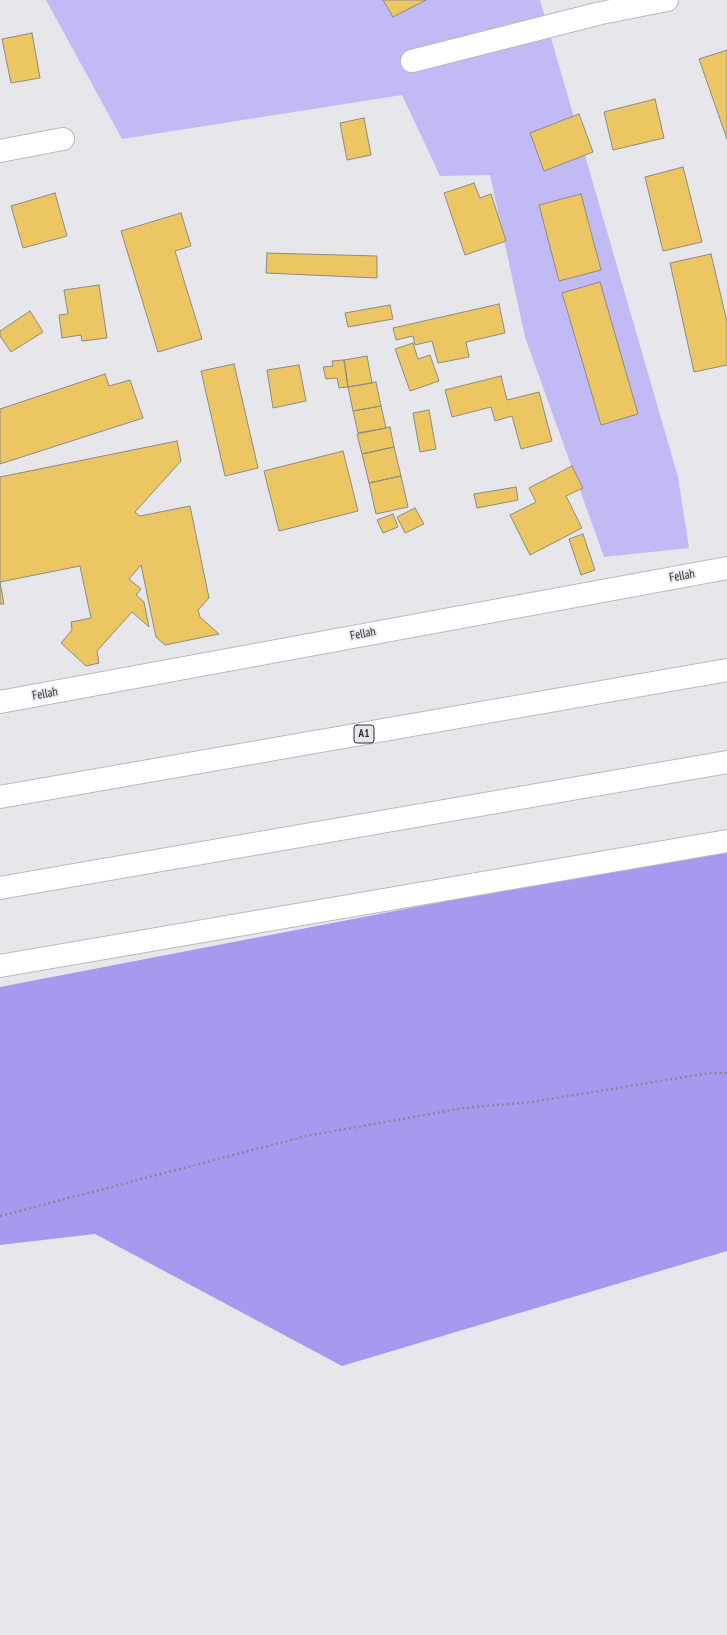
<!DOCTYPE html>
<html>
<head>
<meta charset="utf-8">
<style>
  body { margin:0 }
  canvas { display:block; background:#e7e6ea }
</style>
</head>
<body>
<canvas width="727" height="1635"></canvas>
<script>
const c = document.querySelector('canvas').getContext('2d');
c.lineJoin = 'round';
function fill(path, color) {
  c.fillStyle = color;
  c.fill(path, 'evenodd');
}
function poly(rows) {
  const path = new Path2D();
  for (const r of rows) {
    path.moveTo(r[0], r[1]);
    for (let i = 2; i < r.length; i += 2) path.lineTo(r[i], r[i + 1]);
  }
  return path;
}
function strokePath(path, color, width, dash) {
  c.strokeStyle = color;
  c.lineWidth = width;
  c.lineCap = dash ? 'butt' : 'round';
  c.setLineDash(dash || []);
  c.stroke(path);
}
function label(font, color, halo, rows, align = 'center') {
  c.font = font + ' "PT Sans Narrow",sans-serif';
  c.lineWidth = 3.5;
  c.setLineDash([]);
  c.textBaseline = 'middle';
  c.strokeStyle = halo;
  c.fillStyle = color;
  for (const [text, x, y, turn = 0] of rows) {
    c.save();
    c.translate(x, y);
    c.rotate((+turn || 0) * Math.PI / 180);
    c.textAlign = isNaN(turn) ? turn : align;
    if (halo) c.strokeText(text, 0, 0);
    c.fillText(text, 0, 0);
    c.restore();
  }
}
const green = poly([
  [46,0,540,0,678,477,689,548,604,557,525,337,490,175,440,176,402,95,122,139]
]);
const forest = poly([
  [727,847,727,1251,342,1366,95,1234,0,1245,0,987]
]);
const building = poly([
  [383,0,426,0,393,17,383,0],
  [32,33,40,78,11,83,2,39,32,33],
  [727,50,727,139,699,59,727,50],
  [655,99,664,138,613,150,604,112,655,99],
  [579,114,593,152,544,171,530,133,579,114],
  [364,118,371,155,347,160,340,123,364,118],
  [683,167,702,242,663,251,645,177,683,167],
  [474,183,480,198,491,194,506,241,465,255,444,193,474,183],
  [55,193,67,236,23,248,11,206,55,193],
  [581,194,601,270,559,281,539,205,581,194],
  [181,213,191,246,175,251,202,339,158,352,121,231,181,213],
  [267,253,377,256,377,278,266,273,267,253],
  [711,254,727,322,727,365,694,372,670,263,711,254],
  [600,282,638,414,601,425,562,293,600,282],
  [99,285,107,338,82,341,81,335,62,338,59,315,68,314,64,290,99,285],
  [499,304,505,333,466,342,469,357,438,363,432,341,415,345,413,336,396,340,393,328,499,304],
  [390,305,393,319,348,327,345,313,390,305],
  [30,311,43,332,11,352,0,336,0,331,30,311],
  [413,343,418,359,430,355,439,381,410,391,395,349,413,343],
  [367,356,372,383,348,387,344,360,367,356],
  [344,360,348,387,339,388,337,378,326,379,323,367,333,366,332,361,344,360],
  [234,364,258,468,225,476,201,371,234,364],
  [299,365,306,401,273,408,267,370,299,365],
  [105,374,109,386,130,380,143,418,0,464,0,409,105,374],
  [501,376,507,400,539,392,552,441,521,449,512,416,495,421,491,407,452,417,445,390,501,376],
  [376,382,381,406,353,411,348,387,376,382],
  [381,406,386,428,358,433,353,411,381,406],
  [429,410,436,449,420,452,413,413,429,410],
  [390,427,394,447,362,454,357,434,390,427],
  [177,441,181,461,135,512,140,516,190,506,209,598,198,610,200,617,219,634,165,645,156,637,141,565,129,579,141,589,136,595,144,602,149,627,132,612,97,651,99,663,86,666,61,643,72,630,71,622,91,618,80,566,0,582,0,477,177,441],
  [394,447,401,476,369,483,362,454,394,447],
  [343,451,358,511,279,531,264,471,343,451],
  [572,466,583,488,566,496,582,528,530,555,510,515,536,502,529,488,572,466],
  [401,476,408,507,376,514,369,483,401,476],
  [516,487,518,500,477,508,474,494,516,487],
  [415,508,424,524,405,533,397,517,415,508],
  [393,514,398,527,383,533,377,520,393,514],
  [583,534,595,570,581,575,569,539,583,534],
  [0,582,4,604,0,604,0,582]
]);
const path = poly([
  [0,1216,306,1136,464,1108,532,1102,709,1073,727,1073]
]);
const street = poly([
  [412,61,601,13,667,0],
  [0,151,63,139]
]);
const secondary = poly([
  [0,702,727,568],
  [0,966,727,841]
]);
const highway = poly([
  [0,797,727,670],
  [0,888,727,762]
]);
const shields = [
  [364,734,20]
];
const shieldNames = [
  ["A1",364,734]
];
const streetNames = [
  ["Fellah",682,576,-10],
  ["Fellah",363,634,-11],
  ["Fellah",45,694,-10]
];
fill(green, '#c2baf4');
fill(forest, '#a899f0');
fill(building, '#ecc663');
strokePath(building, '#8c8b87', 1);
strokePath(street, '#bababe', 24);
strokePath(secondary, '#bababe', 24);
strokePath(highway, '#bababe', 24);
strokePath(path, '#8a898c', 2.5, [2, 3]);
strokePath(street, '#fff', 22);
strokePath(secondary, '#fff', 22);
strokePath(highway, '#fff', 22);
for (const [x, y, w] of shields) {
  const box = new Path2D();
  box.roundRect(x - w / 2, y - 9, w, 18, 3);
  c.fillStyle = '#e7e6ea';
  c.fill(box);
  strokePath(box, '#2c2b2d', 1);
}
label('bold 11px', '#2c2b2d', null, shieldNames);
label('12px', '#2c2b2d', '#e7e6ea', streetNames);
</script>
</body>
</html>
